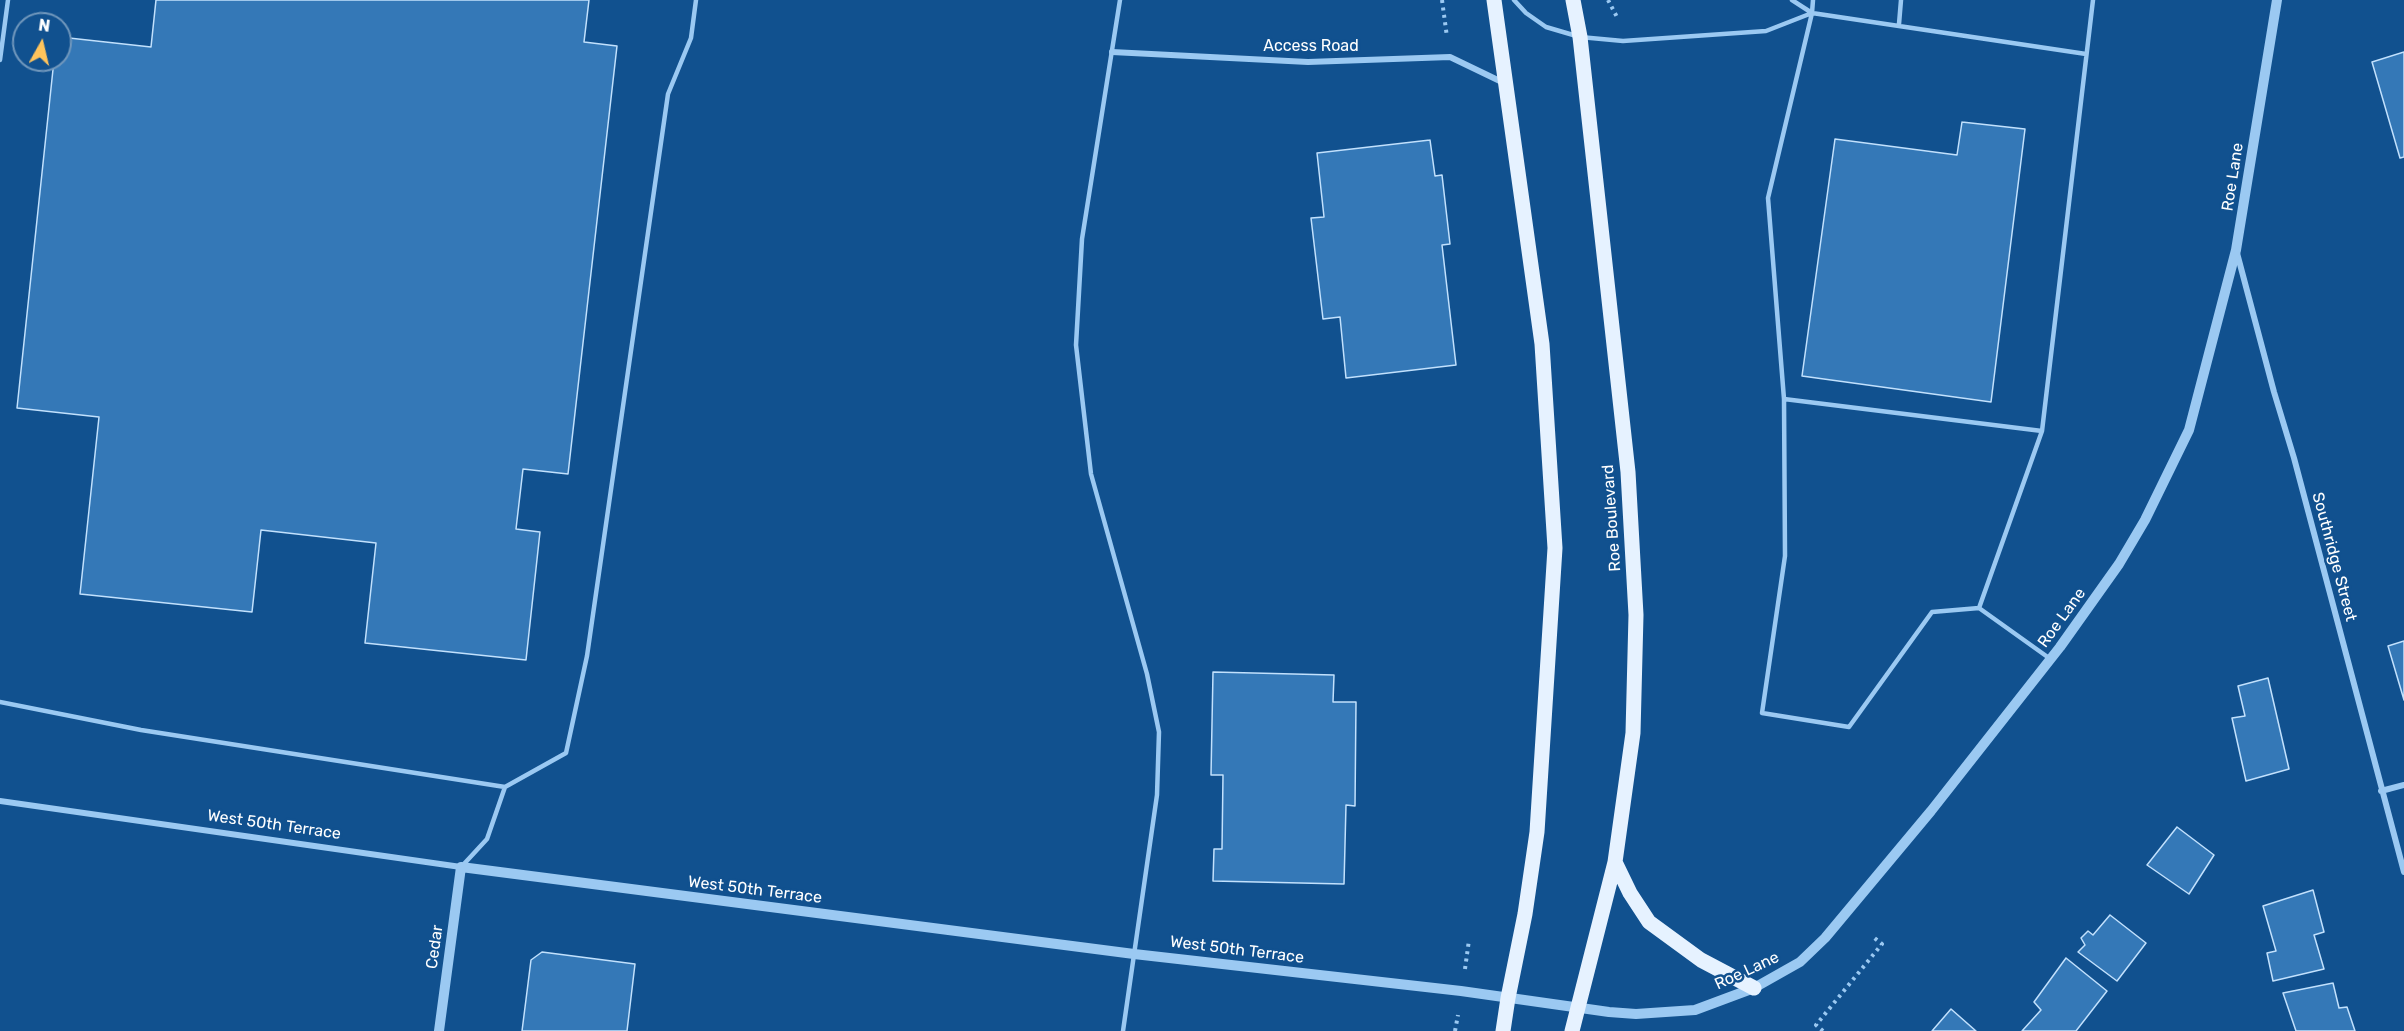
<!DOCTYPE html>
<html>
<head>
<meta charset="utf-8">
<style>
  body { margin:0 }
  #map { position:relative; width:2404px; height:1031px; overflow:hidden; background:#11518f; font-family:Rubik,sans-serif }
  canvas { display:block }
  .north { position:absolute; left:12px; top:12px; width:60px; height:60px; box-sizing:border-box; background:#11518f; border:2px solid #7097bc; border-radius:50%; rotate:8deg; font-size:16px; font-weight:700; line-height:24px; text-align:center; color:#fff }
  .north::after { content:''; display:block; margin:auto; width:21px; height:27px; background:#ffc45c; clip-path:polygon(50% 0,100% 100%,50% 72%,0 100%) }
</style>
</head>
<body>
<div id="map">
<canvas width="2404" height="1031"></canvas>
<div class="north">N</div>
</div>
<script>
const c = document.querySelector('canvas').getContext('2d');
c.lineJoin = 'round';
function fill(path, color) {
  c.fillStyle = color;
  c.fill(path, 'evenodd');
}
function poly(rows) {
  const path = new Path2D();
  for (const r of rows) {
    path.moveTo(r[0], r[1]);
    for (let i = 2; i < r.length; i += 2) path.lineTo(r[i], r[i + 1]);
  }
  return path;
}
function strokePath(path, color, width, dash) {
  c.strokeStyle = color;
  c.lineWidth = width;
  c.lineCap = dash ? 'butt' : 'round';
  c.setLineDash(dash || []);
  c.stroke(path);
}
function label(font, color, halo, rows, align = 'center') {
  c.font = font + ' Rubik,sans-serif';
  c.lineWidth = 5;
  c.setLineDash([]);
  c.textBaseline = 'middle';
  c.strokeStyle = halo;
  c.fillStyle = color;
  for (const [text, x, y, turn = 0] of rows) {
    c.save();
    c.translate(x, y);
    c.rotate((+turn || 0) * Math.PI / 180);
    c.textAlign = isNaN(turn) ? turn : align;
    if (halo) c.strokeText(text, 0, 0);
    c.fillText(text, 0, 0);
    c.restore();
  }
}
const building = poly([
  [156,0,589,0,584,42,617,46,568,474,523,469,516,529,540,532,526,660,365,643,376,543,261,530,252,612,80,594,99,417,17,408,54,60,60,60,60,37,151,47,156,0],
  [2404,52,2404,157,2400,158,2372,62,2404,52],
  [1962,122,2025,129,1991,402,1802,376,1835,139,1957,155,1962,122],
  [1430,140,1435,176,1442,175,1450,244,1442,245,1456,365,1346,378,1340,317,1323,319,1311,218,1324,217,1317,153,1430,140],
  [2404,641,2404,700,2388,646,2404,641],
  [1213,672,1334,675,1333,702,1356,702,1355,806,1346,805,1344,884,1213,881,1214,849,1222,849,1223,775,1211,775,1213,672],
  [2268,678,2289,769,2246,781,2232,718,2245,716,2238,686,2268,678],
  [2177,827,2214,855,2189,894,2147,865,2177,827],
  [2313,890,2324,932,2314,935,2324,969,2273,981,2267,953,2276,951,2263,906,2313,890],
  [2110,915,2146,943,2117,981,2078,952,2085,945,2081,938,2088,931,2093,935,2110,915],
  [542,952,635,964,627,1031,522,1031,531,960,542,952],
  [2066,958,2107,991,2076,1031,2022,1031,2041,1010,2034,1002,2066,958],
  [2333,983,2339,1008,2347,1007,2355,1031,2296,1031,2283,993,2333,983],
  [1951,1009,1976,1031,1932,1031,1951,1009]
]);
const path = poly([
  [1442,0,1447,37],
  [1608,0,1618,19],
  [1465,969,1469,940],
  [1455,1031,1458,1015],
  [1823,1031,1816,1025,1882,944,1872,936]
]);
const service = poly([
  [1120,0,1082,239,1076,345,1091,474,1147,674,1159,732,1157,795,1123,1031],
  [1514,0,1526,13,1546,27,1580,37,1623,41,1766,31,1812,13],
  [1792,0,1812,13,2086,54],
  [1899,24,1901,0],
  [0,60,8,0],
  [1784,399,1768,198,1812,13,1813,0],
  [2042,431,2093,0],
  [1979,608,1932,612,1849,727,1762,713,1785,556,1784,399,2042,431,1979,608,2049,658],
  [0,702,141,730,505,787],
  [463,865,487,839,505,787,566,753,587,656,668,94,691,38,696,0]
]);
const minor = poly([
  [1112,52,1308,62,1450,57,1504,83],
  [2237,253,2274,392,2294,458,2404,872],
  [2381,791,2404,785],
  [0,801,461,867]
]);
const tertiary = poly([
  [439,1031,461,867,1134,954,1461,991,1609,1012,1636,1014,1695,1010,1754,988,1800,962,1825,938,1931,811,2060,647,2119,564,2145,520,2189,430,2236,250,2277,0]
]);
const primary = poly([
  [1494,0,1542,344,1555,548,1537,832,1525,914,1508,998,1503,1031],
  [1615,862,1630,893,1649,922,1701,960,1754,988],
  [1572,1031,1615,862,1633,733,1636,615,1628,472,1580,37,1573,0]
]);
const streetNames = [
  ["Access Road",1311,46],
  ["Roe Lane",2233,177,-81],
  ["Roe Boulevard",1612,518,-94],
  ["Southridge Street",2334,557,75],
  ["Roe Lane",2062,618,-54],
  ["West 50th Terrace",274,825,8],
  ["West 50th Terrace",755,890,7],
  ["Cedar",435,947,-82],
  ["West 50th Terrace",1237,950,7],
  ["Roe Lane",1747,971,-25]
];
fill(building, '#3478b7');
strokePath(building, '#c2e1fd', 1.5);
strokePath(path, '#9bc9f2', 4, [3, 4.5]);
strokePath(service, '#9bc9f2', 4.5);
strokePath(minor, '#9bc9f2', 6);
strokePath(tertiary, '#9bc9f2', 10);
strokePath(primary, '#e6f2ff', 15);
label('16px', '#fff', '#11518f', streetNames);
</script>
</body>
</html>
